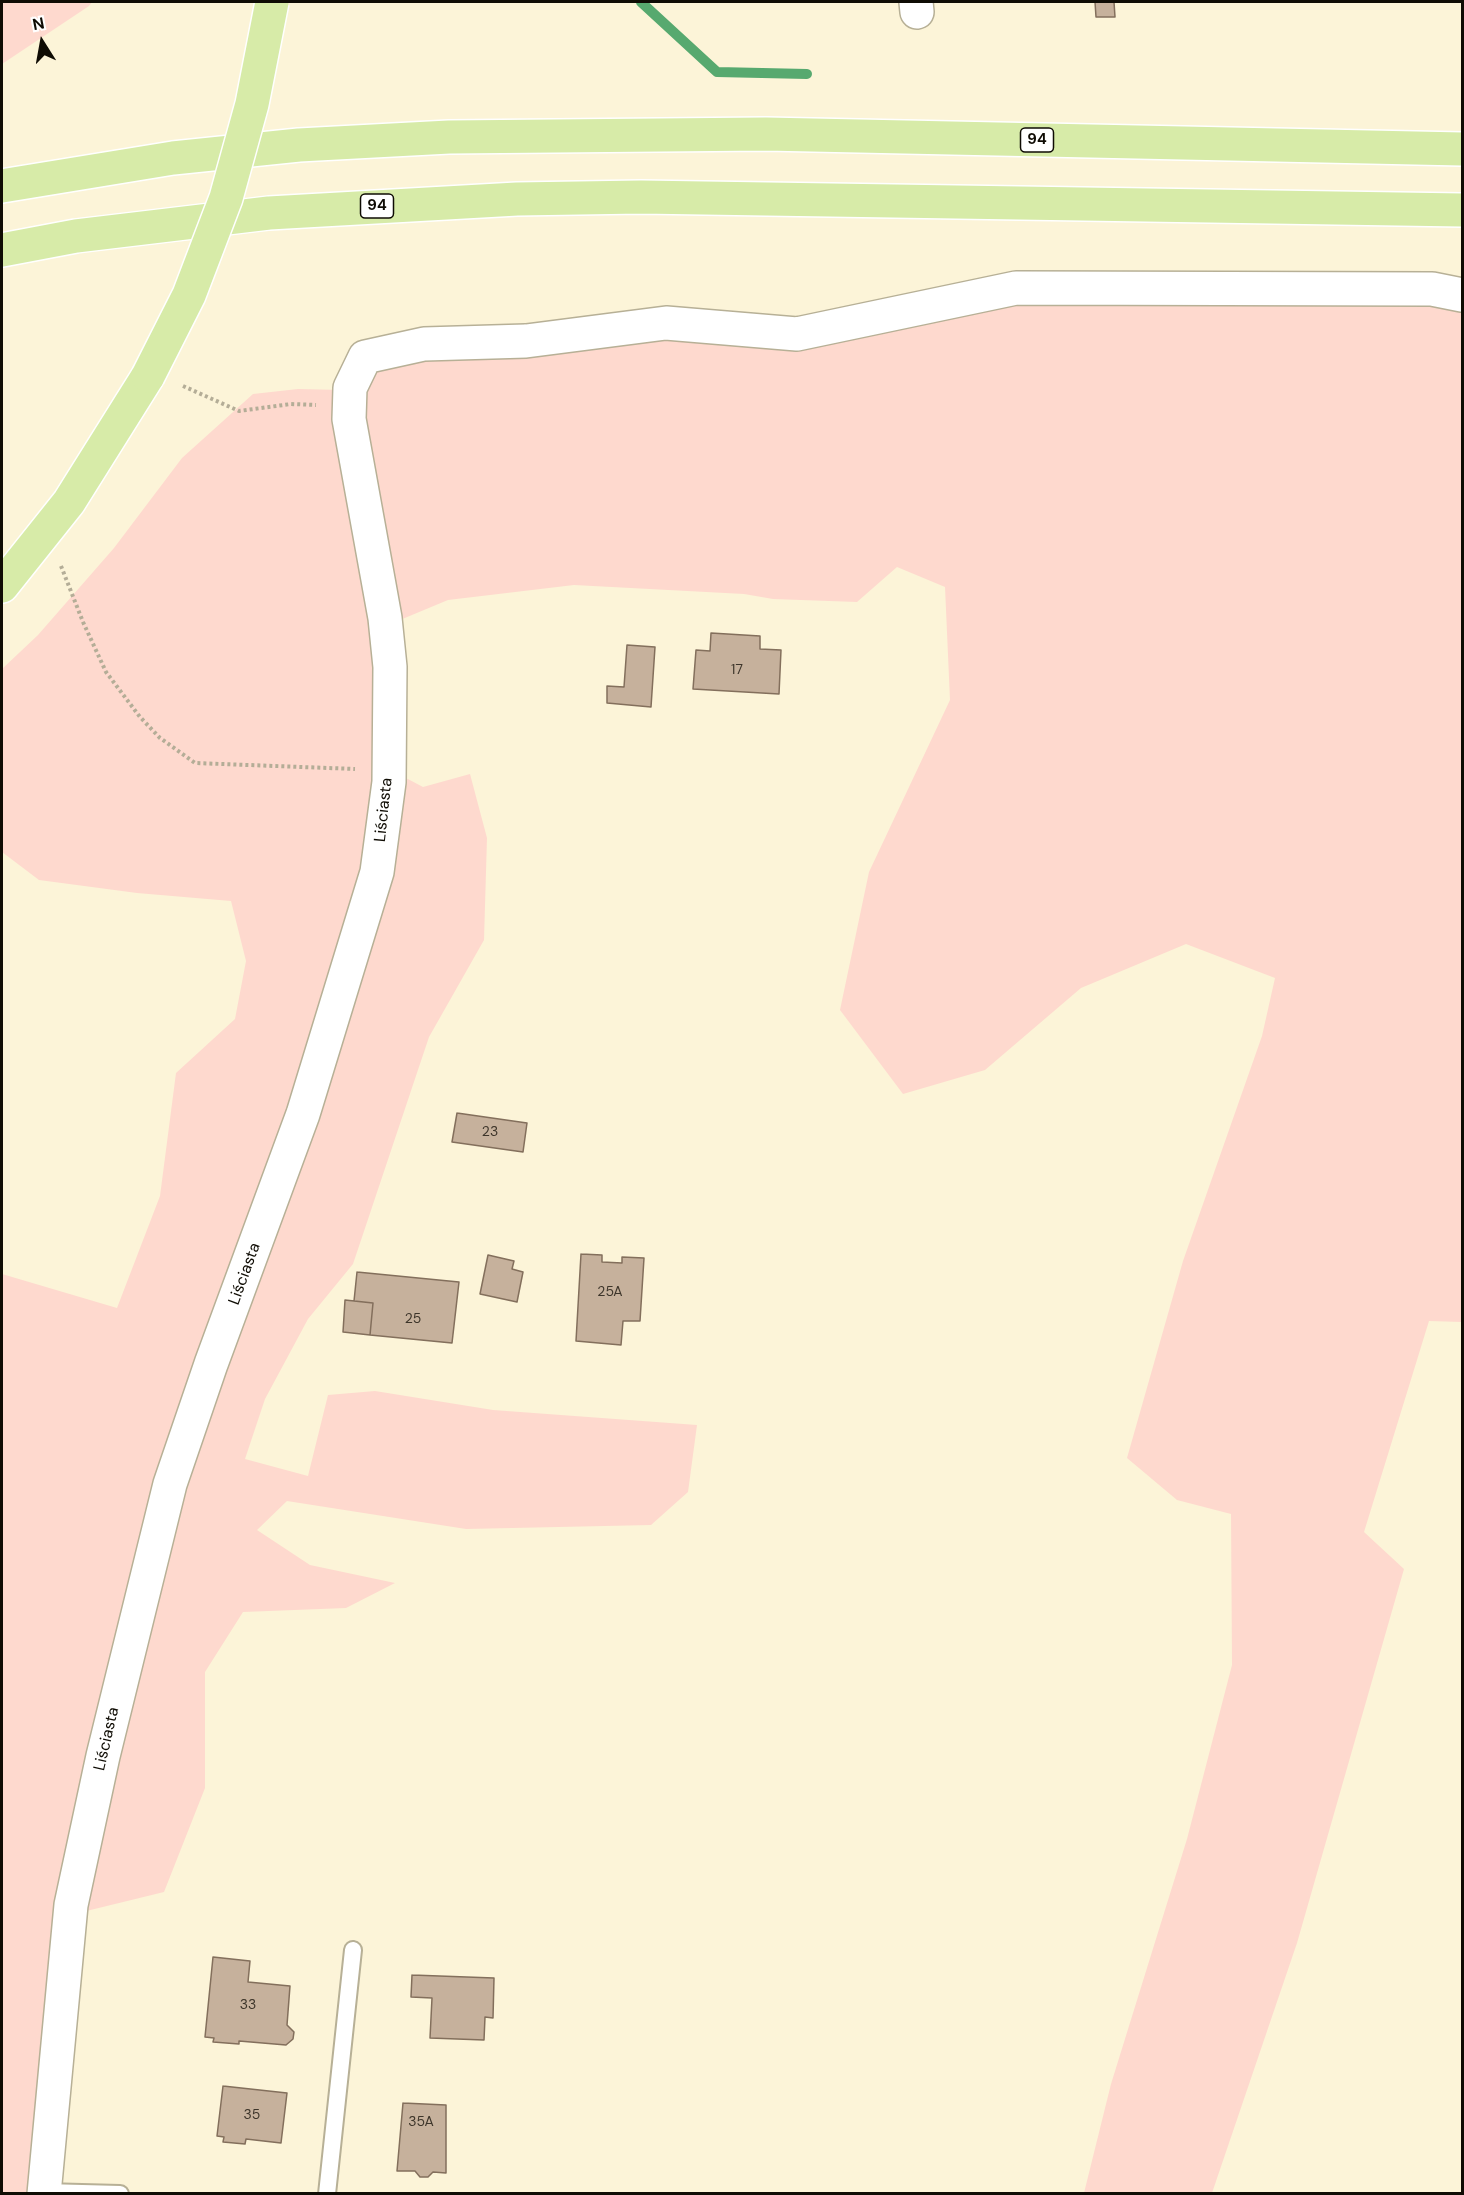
<!DOCTYPE html>
<html>
<head>
<meta charset="utf-8">
<style>
  body { margin:0 }
  #map { position:relative; width:1464px; height:2195px; overflow:hidden; background:#fcf4d8; font-family:"DM Sans",sans-serif }
  canvas { display:block }
  .frame { position:absolute; inset:0; border:3px solid #0f0c04; pointer-events:none }
  .north { position:absolute; left:12px; top:12px; width:60px; height:60px; -webkit-text-stroke:4px #fff; paint-order:stroke; rotate:349deg; font-size:16px; font-weight:700; line-height:24px; text-align:center; color:#0f0c04 }
  .north::after { content:''; display:block; margin:auto; width:21px; height:27px; background:#0f0c04; clip-path:polygon(50% 0,100% 100%,50% 72%,0 100%) }
</style>
</head>
<body>
<div id="map">
<canvas width="1464" height="2195"></canvas>
<div class="frame"></div>
<div class="north">N</div>
</div>
<script>
const c = document.querySelector('canvas').getContext('2d');
c.lineJoin = 'round';
function fill(path, color) {
  c.fillStyle = color;
  c.fill(path, 'evenodd');
}
function poly(rows) {
  const path = new Path2D();
  for (const r of rows) {
    path.moveTo(r[0], r[1]);
    for (let i = 2; i < r.length; i += 2) path.lineTo(r[i], r[i + 1]);
  }
  return path;
}
function strokePath(path, color, width, dash) {
  c.strokeStyle = color;
  c.lineWidth = width;
  c.lineCap = dash ? 'butt' : 'round';
  c.setLineDash(dash || []);
  c.stroke(path);
}
function label(font, color, halo, rows, align = 'center') {
  c.font = font + ' "DM Sans",sans-serif';
  c.lineWidth = 5;
  c.setLineDash([]);
  c.textBaseline = 'middle';
  c.strokeStyle = halo;
  c.fillStyle = color;
  for (const [text, x, y, turn = 0] of rows) {
    c.save();
    c.translate(x, y);
    c.rotate((+turn || 0) * Math.PI / 180);
    c.textAlign = isNaN(turn) ? turn : align;
    if (halo) c.strokeText(text, 0, 0);
    c.fillText(text, 0, 0);
    c.restore();
  }
}
const green = poly([
  [2,2,92,2,89,6,2,64],
  [1011,295,1462,304,1462,1322,1429,1321,1364,1532,1404,1569,1297,1943,1212,2193,1084,2193,1111,2084,1187,1839,1232,1665,1231,1514,1177,1500,1127,1458,1183,1261,1262,1036,1275,978,1186,944,1081,988,985,1070,903,1094,840,1010,869,872,950,700,945,587,897,567,857,602,773,599,744,594,574,585,448,600,388,625,387,768,423,787,470,774,487,838,484,940,429,1037,353,1264,308,1319,265,1399,245,1459,308,1476,328,1395,375,1391,493,1410,697,1425,688,1492,651,1525,466,1529,287,1501,257,1530,310,1565,395,1583,346,1608,243,1612,205,1672,205,1788,164,1892,66,1916,36,2194,2,2193,2,1274,117,1308,160,1196,176,1073,235,1019,246,961,231,901,137,893,39,880,2,852,2,669,38,635,114,548,182,458,253,394,298,389,342,390,340,370,349,354,753,333]
]);
const stream = poly([
  [641,2,717,72,807,74]
]);
const building = poly([
  [1095,2,1114,2,1115,17,1096,17,1095,2],
  [711,633,760,636,760,649,781,650,779,694,693,689,696,650,710,651,711,633],
  [627,645,655,647,651,707,607,703,607,686,624,687,627,645],
  [457,1113,527,1123,523,1152,452,1142,457,1113],
  [581,1254,602,1255,602,1262,622,1263,622,1257,644,1258,640,1321,623,1321,621,1345,576,1341,581,1254],
  [488,1255,514,1261,512,1269,523,1272,517,1302,480,1294,488,1255],
  [357,1272,459,1282,452,1343,370,1335,373,1303,354,1301,357,1272],
  [345,1300,373,1303,370,1335,343,1332,345,1300],
  [213,1957,250,1961,248,1982,290,1986,287,2025,294,2032,293,2039,286,2045,239,2041,239,2044,213,2042,214,2038,205,2037,213,1957],
  [412,1975,494,1978,493,2018,485,2017,484,2040,430,2038,432,1998,411,1997,412,1975],
  [223,2086,287,2093,281,2143,246,2139,245,2144,223,2142,224,2137,217,2136,223,2086],
  [403,2103,446,2105,446,2173,433,2172,428,2177,420,2177,415,2171,397,2171,403,2103]
]);
const path = poly([
  [183,386,239,411,291,404,316,405],
  [61,566,83,622,106,672,140,717,160,738,195,763,355,769]
]);
const service = poly([
  [44,2192,120,2194],
  [327,2194,353,1950]
]);
const minor = poly([
  [916,2,917,12],
  [44,2194,71,1905,103,1756,170,1484,211,1364,303,1114,377,872,389,782,390,667,385,618,349,419,350,388,365,357,424,344,526,341,666,323,797,334,1016,288,1432,289,1462,295]
]);
const primary = poly([
  [2,186,173,158,299,145,449,137,766,134,1462,149],
  [2,250,76,236,269,213,517,199,641,197,1462,210],
  [2,586,69,502,148,376]
]);
const primaryBridge = poly([
  [148,376,189,295,226,198,252,104,272,2]
]);
const numberNames = [
  ["17",737,670],
  ["23",490,1132],
  ["25A",610,1292],
  ["25",413,1319],
  ["33",248,2005],
  ["35",252,2115],
  ["35A",421,2122]
];
const shields = [
  [1037,140,33],
  [377,206,33]
];
const shieldNames = [
  ["94",1037,140],
  ["94",377,206]
];
const streetNames = [
  ["Liściasta",384,810,-84],
  ["Liściasta",245,1274,-70],
  ["Liściasta",107,1739,-77]
];
fill(green, '#fed9ce');
strokePath(stream, '#57a96f', 10);
fill(building, '#c6b19c');
strokePath(building, '#836f5c', 1.5);
strokePath(service, '#b7b096', 20);
strokePath(minor, '#b7b096', 36);
strokePath(primary, '#fff', 36);
strokePath(path, '#b4ad97', 4, [3, 3]);
strokePath(service, '#fff', 16);
strokePath(minor, '#fff', 33);
strokePath(primary, '#d7eba8', 33);
strokePath(primaryBridge, '#fff', 36, []);
strokePath(primaryBridge, '#d7eba8', 33);
label('14px', '#3d352a', null, numberNames);
for (const [x, y, w] of shields) {
  const box = new Path2D();
  box.roundRect(x - w / 2, y - 12, w, 24, 4.5);
  c.fillStyle = '#fff';
  c.fill(box);
  strokePath(box, '#0f0c04', 1.5);
}
label('bold 15px', '#0f0c04', null, shieldNames);
label('16px', '#0f0c04', '#fff', streetNames);
</script>
</body>
</html>
